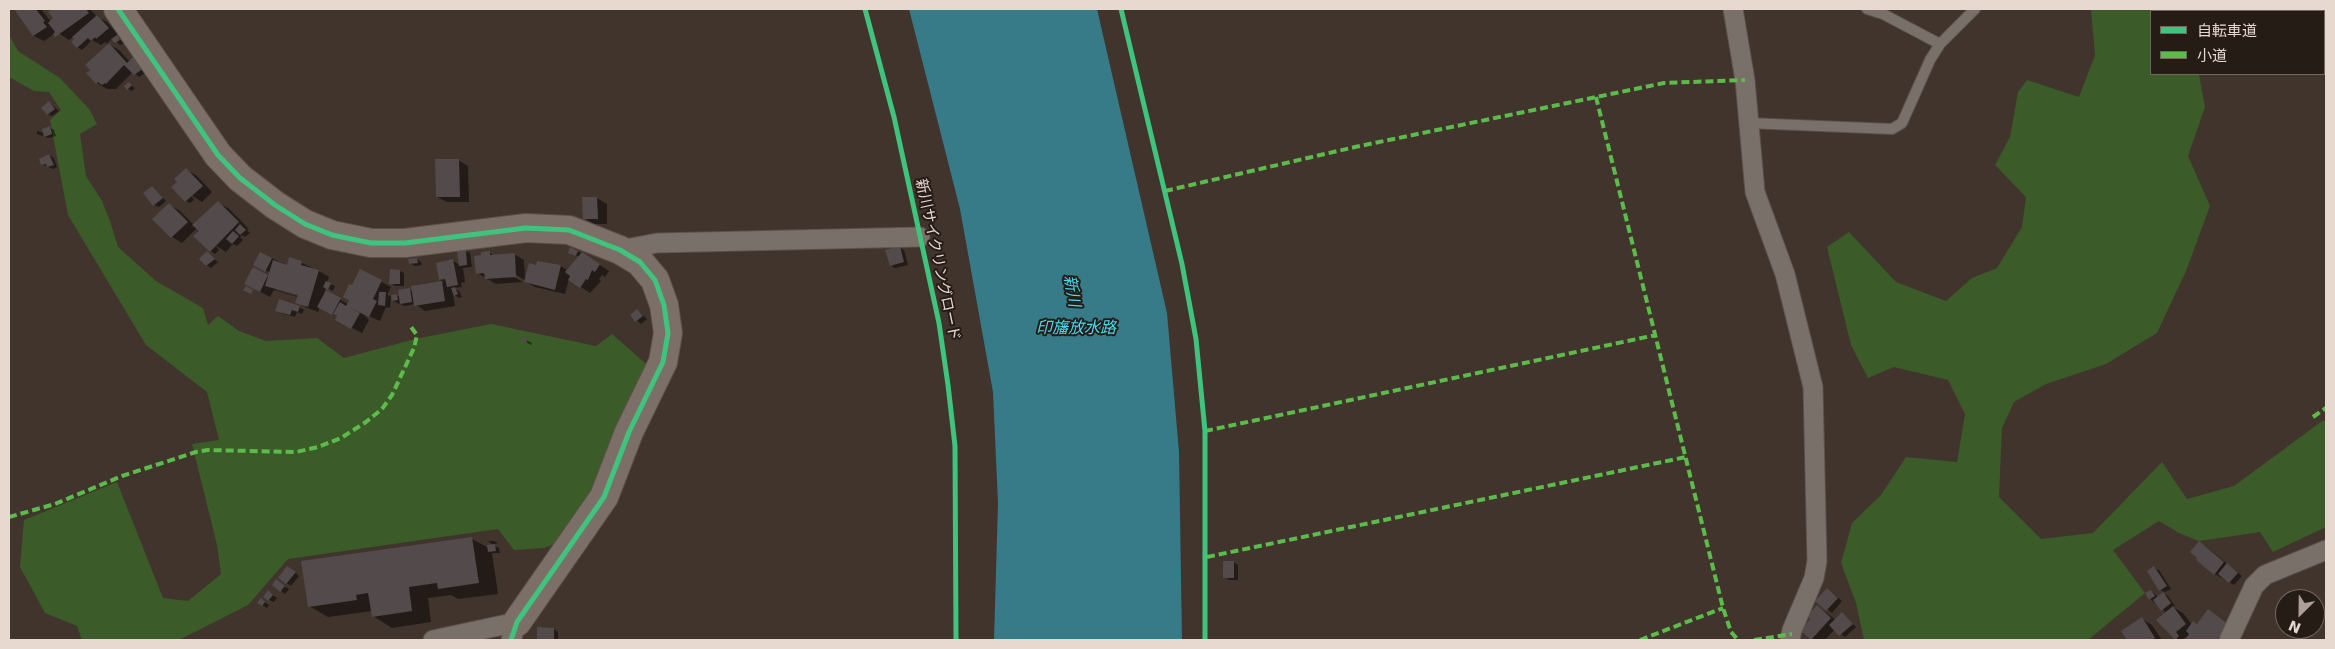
<!DOCTYPE html>
<html>
<head>
<meta charset="utf-8">
<style>
  body { margin:0 }
  #map { position:relative; width:2335px; height:649px; overflow:hidden; background:#40342d; font-family:"DejaVu Sans","Noto Sans JP",sans-serif }
  canvas { display:block }
  .frame { position:absolute; inset:0; border:10px solid #e7d8d0; pointer-events:none }
  .legend { position:absolute; left:2150px; top:10px; width:175px; height:65px; box-sizing:border-box; background:#261c16; border:1px solid #736760; margin:0; padding:6px 9px; list-style:none; font-size:15px; color:#e7d8d0 }
  .legend li { display:flex; align-items:center; gap:10px; height:25px }
  .legend b { width:25px; border:1px solid #736760 }
  .north { position:absolute; left:2275px; top:589px; width:50px; height:50px; box-sizing:border-box; background:#261c16; border:1px solid #736760; border-radius:50%; rotate:203deg; font-size:14px; font-weight:700; line-height:20px; text-align:center; color:#e7d8d0 }
  .north::after { content:''; display:block; margin:auto; width:18px; height:22px; background:#ad9f97; clip-path:polygon(50% 0,100% 100%,50% 72%,0 100%) }
</style>
</head>
<body>
<div id="map">
<canvas width="2335" height="649"></canvas>
<div class="frame"></div>
<ul class="legend">
<li><b style="height:6px;background:#40c37c"></b>自転車道</li>
<li><b style="height:6px;background:#5cbc4b"></b>小道</li>
</ul>
<div class="north">N</div>
</div>
<script>
const c = document.querySelector('canvas').getContext('2d');
c.lineJoin = 'round';
function fill(path, color) {
  c.fillStyle = color;
  c.fill(path, 'evenodd');
}
function poly(rows) {
  const path = new Path2D();
  for (const r of rows) {
    path.moveTo(r[0], r[1]);
    for (let i = 2; i < r.length; i += 2) path.lineTo(r[i], r[i + 1]);
  }
  return path;
}
function strokePath(path, color, width, dash) {
  c.strokeStyle = color;
  c.lineWidth = width;
  c.lineCap = dash ? 'butt' : 'round';
  c.setLineDash(dash || []);
  c.stroke(path);
}
function label(font, color, halo, rows, align = 'center') {
  c.font = font + ' "DejaVu Sans","Noto Sans JP",sans-serif';
  c.lineWidth = 4;
  c.setLineDash([]);
  c.textBaseline = 'middle';
  c.strokeStyle = halo;
  c.fillStyle = color;
  for (const [text, x, y, turn = 0] of rows) {
    c.save();
    c.translate(x, y);
    c.rotate((+turn || 0) * Math.PI / 180);
    c.textAlign = isNaN(turn) ? turn : align;
    if (halo) c.strokeText(text, 0, 0);
    c.fillText(text, 0, 0);
    c.restore();
  }
}
const green = poly([
  [2088,9,2182,9,2186,11,2151,11,2151,74,2199,74,2205,107,2188,156,2210,206,2186,271,2157,333,2106,364,2046,384,2014,402,2002,428,1999,497,2041,539,2093,533,2162,462,2187,499,2234,486,2322,421,2326,421,2326,527,2273,552,2260,532,2199,541,2179,533,2159,521,2113,550,2145,593,2088,640,1864,640,1856,603,1841,563,1852,523,1881,495,1906,457,1957,462,1965,414,1948,380,1894,367,1868,378,1851,345,1827,247,1849,232,1896,282,1946,301,1972,278,1997,268,2022,227,2026,197,1995,165,2010,137,2018,92,2027,80,2079,97,2095,55,2091,10],
  [9,35,18,51,60,78,90,110,97,124,80,134,86,176,102,201,110,221,118,247,156,281,203,308,208,325,218,316,239,331,266,341,317,338,344,358,415,339,491,324,596,346,612,334,652,369,599,494,555,544,544,548,514,550,498,529,288,559,248,605,179,640,82,640,77,626,45,613,20,567,24,520,117,482,163,598,188,601,221,574,217,545,192,444,219,440,207,392,146,345,68,215,50,120,61,110,49,92,34,91,9,77]
]);
const water = poly([
  [909,9,1097,9,1167,313,1179,452,1182,640,994,640,998,503,993,392,960,209]
]);
const shadow = poly([
  [15,9,41,9,51,22,55,18,50,12,53,9,90,9,97,17,107,22,118,34,116,36,124,43,120,45,113,38,107,43,119,50,130,62,148,71,139,77,133,72,116,89,107,89,97,83,87,73,109,45,105,42,101,45,92,40,82,50,77,47,74,36,69,40,57,32,44,41,34,36],
  [129,84,135,88,132,91,128,89],
  [50,103,59,111,52,116,48,114],
  [50,128,54,130,56,136,49,138,37,134,37,131,44,133],
  [49,155,54,158,57,167,53,169,42,164],
  [458,160,468,166,469,202,447,202,437,197],
  [186,170,196,175,212,192,202,202,191,195,194,200,190,203,186,201],
  [152,187,166,201,159,207,154,205],
  [597,198,607,204,607,224,594,224,584,218],
  [218,203,228,208,248,228,247,230,250,233,245,237,242,235,240,237,243,240,237,246,233,244,226,252,215,245,219,250,215,254,210,251,205,237,197,228,182,243,172,237,154,219,169,205,179,210,194,225],
  [900,248,904,250,908,265,895,268,891,266],
  [570,249,582,253,609,271,605,277,602,275,599,279,601,281,590,293,569,279,565,294,535,287,512,272,510,275,523,282,496,284,477,273,490,253,495,256,514,254,524,260,525,279,537,266,561,266,568,271,579,257,574,255],
  [466,251,470,253,472,267,463,268,465,282,461,283,462,287,454,288,459,291,462,297,459,298,453,294,455,306,425,311,415,304,405,306,393,301,396,295,400,297,410,290,413,291,412,287,444,282,440,280,453,261,460,265],
  [207,253,218,262,211,268,206,265],
  [261,253,288,266,302,263,319,271,329,277,327,283,335,286,333,291,326,287,325,291,348,304,352,287,360,271,391,287,387,295,391,296,390,308,386,307,380,321,362,313,369,320,362,333,336,320,338,317,320,307,318,312,307,308,297,302,298,297,274,290,270,297,255,289,253,269,269,277,271,273,255,265],
  [276,288,304,295,304,298,276,290],
  [417,259,421,262,422,265,415,266,410,263],
  [400,271,404,273,404,286,395,286,391,283],
  [299,307,304,310,302,314,297,312,295,317,281,313],
  [637,310,647,319,641,324,631,315],
  [523,338,532,343,531,345,522,340],
  [472,539,489,548,494,546,488,541,494,541,498,543,493,545,499,548,500,553,492,553,498,594,458,599,451,595,428,598,431,622,392,628,373,616,372,611,328,617,309,606],
  [2204,545,2242,576,2234,585,2215,574],
  [1234,562,1238,565,1238,580,1229,580,1225,577],
  [2154,568,2159,570,2171,589,2165,592,2160,590],
  [292,570,299,576,291,586,280,578],
  [281,584,289,589,285,594,274,585],
  [1828,589,1842,601,1832,613,1817,600],
  [2151,591,2158,597,2163,594,2168,596,2175,606,2173,607,2183,613,2192,625,2218,617,2237,631,2230,640,2189,640,2188,639,2191,633,2182,640,2178,640,2167,613,2150,599],
  [268,592,277,598,274,602,269,600],
  [261,600,269,605,267,608,262,605],
  [1817,606,1836,620,1843,614,1856,627,1845,637,1835,629,1825,640,1814,640,1811,639,1812,619],
  [2142,619,2152,625,2162,640,2128,640,2123,631],
  [538,628,554,629,558,632,558,640,538,640]
]);
const building = poly([
  [14,9,36,9,45,21,43,22,47,27,33,36],
  [52,9,86,9,89,13,55,37,53,34,55,32,48,23,53,18,48,12],
  [97,15,109,28,96,39,95,37,91,41,88,38,77,48,71,42,74,39,72,37],
  [117,35,120,40,115,43,111,39],
  [109,43,127,63,134,56,144,68,134,75,124,65,106,84,105,83,102,85,98,82,96,84,86,73,90,70,85,65],
  [129,82,132,85,127,90,124,86],
  [49,101,55,109,47,115,41,108],
  [50,126,52,134,44,137,42,129],
  [49,154,54,165,47,167,46,164,41,165,39,159],
  [435,159,459,159,460,197,436,197],
  [186,168,203,186,185,202,171,187,177,182,174,179],
  [152,186,163,198,153,206,143,193],
  [582,197,597,197,598,219,583,219],
  [218,201,239,222,210,252,193,236,199,231,192,225],
  [169,203,188,222,171,238,152,219],
  [240,224,246,230,240,235,235,230],
  [233,231,239,236,232,244,226,239],
  [900,246,904,262,890,266,885,250],
  [570,247,578,251,576,256,568,253],
  [466,250,467,265,459,266,457,251],
  [207,251,215,259,206,266,199,259],
  [490,251,490,255,515,253,516,277,485,279,484,273,476,274,474,256,481,255,481,252],
  [260,252,272,258,265,272,253,265],
  [582,252,600,264,595,272,592,270,588,280,586,279,580,288,568,280,570,276,565,272],
  [289,257,302,261,301,265,319,270,308,307,295,303,298,295,265,286,273,260,287,265],
  [417,258,418,263,409,264,408,259],
  [453,259,458,285,447,287,445,279,439,280,436,263],
  [537,261,561,265,555,290,524,282,529,263,536,265],
  [253,267,268,275,260,292,244,284],
  [360,269,382,280,373,299,377,301,369,317,348,307,360,313,351,329,335,320,337,316,333,314,340,302,346,306,349,300,343,297,349,284,352,285],
  [390,269,400,270,400,284,389,284],
  [326,281,331,283,328,290,323,287],
  [442,281,445,301,414,306,411,286],
  [246,286,253,290,251,294,243,290],
  [455,287,458,294,454,296,451,288],
  [410,288,412,302,400,304,398,290],
  [326,290,341,298,332,315,317,307],
  [379,292,386,292,385,306,378,305],
  [397,294,398,300,392,301,391,295],
  [279,299,300,306,298,312,292,310,290,315,275,311],
  [637,309,643,316,635,322,630,315],
  [523,337,528,339,526,343,521,341],
  [472,537,479,583,438,589,437,583,409,587,412,611,372,617,368,593,356,595,357,600,308,607,301,561],
  [2199,541,2224,562,2214,575,2196,560,2197,558,2190,552],
  [495,544,496,551,488,552,487,545],
  [1223,561,1234,561,1234,578,1223,578],
  [2227,563,2238,573,2229,583,2218,574],
  [287,566,296,572,286,584,278,578],
  [2154,566,2167,586,2159,591,2147,571],
  [276,579,285,586,280,592,272,585],
  [1827,588,1838,598,1826,611,1815,601],
  [268,590,273,595,268,601,263,597],
  [2151,590,2155,596,2149,600,2145,593],
  [2163,592,2171,603,2161,611,2153,600],
  [261,598,265,602,262,606,257,603],
  [1817,605,1831,618,1811,640,1800,630,1810,619,1807,616],
  [2173,606,2186,624,2176,632,2179,636,2175,640,2156,620],
  [2208,609,2228,624,2217,640,2187,640,2186,639,2189,634,2186,631,2193,621,2197,624],
  [1842,612,1853,624,1839,636,1829,625],
  [2142,617,2155,638,2151,640,2127,640,2121,631],
  [537,627,554,628,554,640,537,640]
]);
const lane = poly([
  [1867,9,1883,14,1940,44],
  [1748,123,1892,129,1902,123,1930,60,1940,44,1975,9]
]);
const street = poly([
  [1733,9,1745,80,1755,192,1785,274,1813,387,1817,561,1814,578,1792,630,1790,640],
  [620,250,657,243,920,237],
  [433,640,517,622,511,640],
  [2229,640,2254,586,2265,575,2326,550]
]);
const secondary = poly([
  [118,9,218,155,240,178,275,205,305,224,332,235,371,243,405,243,526,228,569,230,620,250,640,262,655,280,664,305,668,333,663,362,629,432,604,497,517,622]
]);
const quiet = poly([
  [1596,97,1723,608,1731,632,1738,640],
  [1165,191,1355,147,1664,83,1745,80],
  [2313,417,2326,408],
  [1205,431,1656,335],
  [9,517,55,504,122,476,196,452,208,450,296,452,318,447,341,438,366,422,382,409,392,395,414,348,417,335,411,327],
  [1207,557,1686,457],
  [1640,640,1723,608],
  [1754,640,1792,634]
]);
const cycleway = poly([
  [118,9,218,155,240,178,275,205,305,224,332,235,371,243,405,243,526,228,569,230,620,250,640,262,655,280,664,305,668,333,663,362,629,432,604,497,517,622,511,640],
  [865,9,894,117,939,323,948,385,955,446,956,640],
  [1121,9,1182,264,1196,339,1205,431,1205,640]
]);
const streetNames = [
  ["新川サイクリングロード",937,260,78]
];
const waterNames = [
  ["新川",1071,291,80],
  ["印旛放水路",1076,329]
];
fill(green, '#3b5b29');
fill(water, '#367b87');
fill(shadow, '#0007');
fill(building, '#524a4b');
strokePath(lane, '#5c514b', 12);
strokePath(street, '#5c514b', 21);
strokePath(secondary, '#5c514b', 30);
strokePath(lane, '#7a706a', 10);
strokePath(street, '#7a706a', 19);
strokePath(secondary, '#7b6f68', 28);
strokePath(quiet, '#5cbc4b', 4, [8, 4]);
strokePath(cycleway, '#40c37c', 5);
label('15px', '#e7d8d0', '#261c16', streetNames);
label('italic 16px', '#45dcf5', '#261c16', waterNames);
</script>
</body>
</html>
